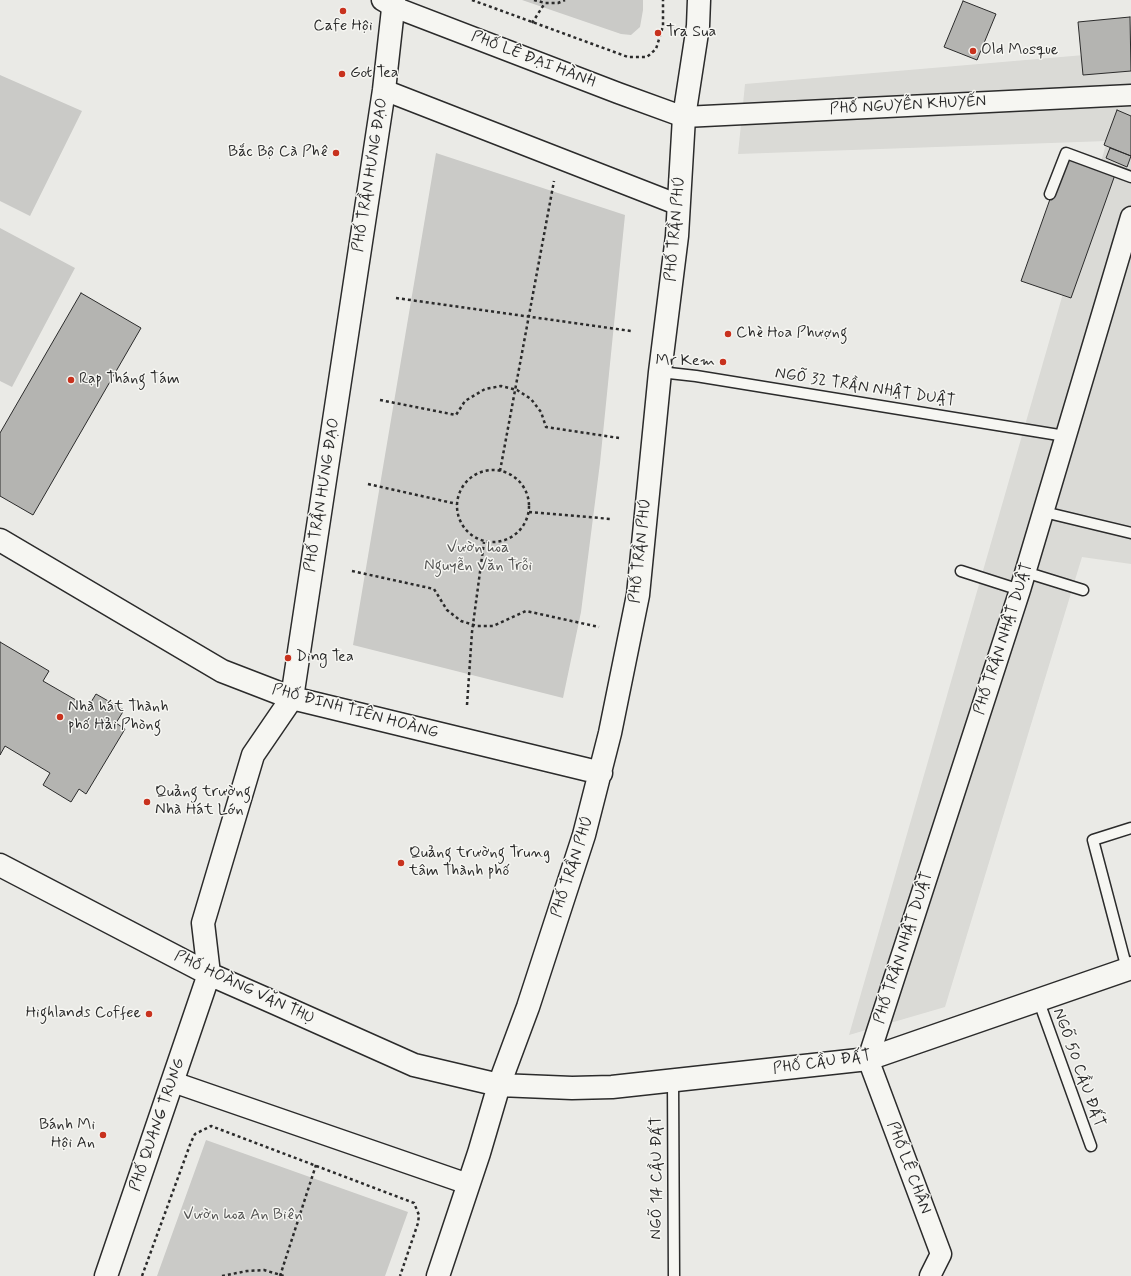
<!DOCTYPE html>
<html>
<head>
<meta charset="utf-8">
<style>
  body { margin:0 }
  canvas { display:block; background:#eaeae6 }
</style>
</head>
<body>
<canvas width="1131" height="1276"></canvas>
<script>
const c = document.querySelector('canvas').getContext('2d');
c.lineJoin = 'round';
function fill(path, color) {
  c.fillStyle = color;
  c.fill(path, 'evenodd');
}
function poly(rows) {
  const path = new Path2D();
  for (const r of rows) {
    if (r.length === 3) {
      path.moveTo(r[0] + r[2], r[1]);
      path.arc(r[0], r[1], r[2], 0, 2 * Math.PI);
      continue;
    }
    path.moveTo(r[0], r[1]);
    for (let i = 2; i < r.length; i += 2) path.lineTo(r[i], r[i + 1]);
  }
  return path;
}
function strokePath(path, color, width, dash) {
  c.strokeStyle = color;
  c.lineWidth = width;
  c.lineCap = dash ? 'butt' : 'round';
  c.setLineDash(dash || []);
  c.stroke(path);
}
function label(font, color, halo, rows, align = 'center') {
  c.font = font + ' Mynerve,sans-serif';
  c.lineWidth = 3;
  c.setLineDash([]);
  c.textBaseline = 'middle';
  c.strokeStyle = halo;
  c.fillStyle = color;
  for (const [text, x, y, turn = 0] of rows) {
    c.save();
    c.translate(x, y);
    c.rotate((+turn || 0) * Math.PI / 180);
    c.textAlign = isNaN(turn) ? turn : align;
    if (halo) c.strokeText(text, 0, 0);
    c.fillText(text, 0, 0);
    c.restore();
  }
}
const built = poly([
  [1131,51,1131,564,1082,557,945,1007,849,1035,1107,141,738,154,745,84]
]);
const green = poly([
  [522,0,643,0,643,10,640,27,631,35,621,34],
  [0,75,82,111,30,216,0,201],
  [436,153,625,215,600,463,581,612,563,698,353,645],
  [0,228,75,268,12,387,0,381],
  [206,1140,408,1212,385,1276,157,1276]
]);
const building = poly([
  [963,1,996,14,977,60,944,47,963,1],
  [1130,17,1131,71,1083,75,1078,22,1130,17],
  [1117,110,1131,116,1131,156,1104,145,1117,110],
  [1110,148,1131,156,1127,167,1106,158,1110,148],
  [1066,154,1116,172,1071,298,1021,281,1066,154],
  [81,293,141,328,33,515,0,496,0,433,81,293],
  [0,642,49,671,43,681,88,707,96,694,124,710,116,723,125,729,86,794,79,789,71,802,43,785,50,773,5,746,0,755,0,642]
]);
const path = poly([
  [472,0,628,57,647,57,656,49,663,26,663,0],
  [534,0,545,3,558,3,565,0],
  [532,23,545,3],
  [396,298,631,331],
  [380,400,456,415,465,401,485,389,501,386,517,390,531,399,541,412,546,427,619,438],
  [493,506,36],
  [500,471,554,181],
  [368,484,457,504],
  [529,512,611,519],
  [352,571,434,589,447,610,461,621,477,626,493,626,526,611,599,627],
  [467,705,472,632,484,542],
  [142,1276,191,1142,195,1134,211,1126,414,1203,419,1215,418,1223,400,1276],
  [222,1276,247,1271,264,1270,284,1276],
  [280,1276,316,1165]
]);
const lane = poly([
  [1050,194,1066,153,1131,177],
  [660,372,696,376,1065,436],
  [1044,512,1131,533],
  [961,571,1020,590],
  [1025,572,1083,590],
  [1127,969,1093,840,1131,828],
  [1038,999,1091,1146],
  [673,1080,674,1276]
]);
const street = poly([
  [382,0,394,7,618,93,684,117,1131,95],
  [384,90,679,205],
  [173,1082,468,1184],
  [930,1276,941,1254,868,1059,1020,590,1131,217]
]);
const secondary = poly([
  [0,540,222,671,292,698,601,773],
  [0,865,209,974,275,1003,414,1065,499,1085,572,1088,612,1087,868,1059,1131,968],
  [106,1276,209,974,203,923,253,755,292,698,384,90,394,0],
  [438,1276,479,1153,499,1085,528,1007,584,835,610,733,638,595,660,372,677,236,684,117,698,26,699,0]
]);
const markers = [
  [343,11,4,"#c8321e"],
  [658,33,4,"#c8321e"],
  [973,51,4,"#c8321e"],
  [342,74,4,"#c8321e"],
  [336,153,4,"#c8321e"],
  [728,334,4,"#c8321e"],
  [723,362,4,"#c8321e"],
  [71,380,4,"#c8321e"],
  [288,658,4,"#c8321e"],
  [60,717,4,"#c8321e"],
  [147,802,4,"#c8321e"],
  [401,863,4,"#c8321e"],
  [149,1014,4,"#c8321e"],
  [103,1135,4,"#c8321e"]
];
const poiNames = [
  ["Cafe Hội",343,27,"center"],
  ["Tra Sua",666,33],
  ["Old Mosque",981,51],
  ["Got Tea",350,74],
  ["Bắc Bộ Cà Phê",328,153,"right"],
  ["Chè Hoa Phượng",736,334],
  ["Mr Kem",715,362,"right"],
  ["Rạp Tháng Tám",79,380],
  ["Ding Tea",296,658],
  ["Nhà hát Thành",68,708],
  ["phố Hải Phòng",68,726],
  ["Quảng trường",155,793],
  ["Nhà Hát Lớn",155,811],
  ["Quảng trường Trung",409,854],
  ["tâm Thành phố",409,872],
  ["Highlands Coffee",141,1014,"right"],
  ["Bánh Mi",95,1126,"right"],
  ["Hội An",95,1144,"right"]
];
const streetNames = [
  ["PHỐ LÊ ĐẠI HÀNH",533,60,21],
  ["PHỐ NGUYỄN KHUYẾN",908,106,-3],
  ["PHỐ TRẦN HƯNG ĐẠO",371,175,-81],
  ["PHỐ TRẦN PHÚ",676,229,-85],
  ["NGÕ 32 TRẦN NHẬT DUẬT",865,388,9],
  ["PHỐ TRẦN HƯNG ĐẠO",323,495,-81],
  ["PHỐ TRẦN PHÚ",641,551,-84],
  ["PHỐ TRẦN NHẬT DUẬT",1004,639,-72],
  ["PHỐ ĐINH TIÊN HOÀNG",355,712,15],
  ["PHỐ TRẦN PHÚ",573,867,-72],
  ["PHỐ TRẦN NHẬT DUẬT",904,948,-72],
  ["PHỐ HOÀNG VĂN THỤ",244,988,25],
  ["PHỐ CẦU ĐẤT",822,1063,-8],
  ["NGÕ 50 CẦU ĐẤT",1078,1068,70],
  ["PHỐ QUANG TRUNG",158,1125,-71],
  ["PHỐ LÊ CHÂN",908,1168,69],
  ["NGÕ 14 CẦU ĐẤT",658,1178,-90]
];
const parkNames = [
  ["Vườn hoa",478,549],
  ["Nguyễn Văn Trỗi",478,567],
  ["Vườn hoa An Biên",243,1216]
];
fill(built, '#dadad6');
fill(green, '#cacac7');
fill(building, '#b4b4b1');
strokePath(building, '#2b2b2b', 1);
strokePath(lane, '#2b2b2b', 13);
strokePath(street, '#2b2b2b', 23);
strokePath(secondary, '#2b2b2b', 25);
strokePath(path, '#2b2b2b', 2.5, [3, 3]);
strokePath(lane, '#f6f6f2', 10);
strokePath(street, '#f6f6f2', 20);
strokePath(secondary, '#f6f6f2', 22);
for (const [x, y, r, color] of markers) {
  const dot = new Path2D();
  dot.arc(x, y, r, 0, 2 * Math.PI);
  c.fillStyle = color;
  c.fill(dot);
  strokePath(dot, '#f6f6f2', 1.5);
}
label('16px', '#2b2b2b', '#f6f6f2', poiNames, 'left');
label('16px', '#2b2b2b', '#f6f6f2', streetNames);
label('16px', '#535352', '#f6f6f2', parkNames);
</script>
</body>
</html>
